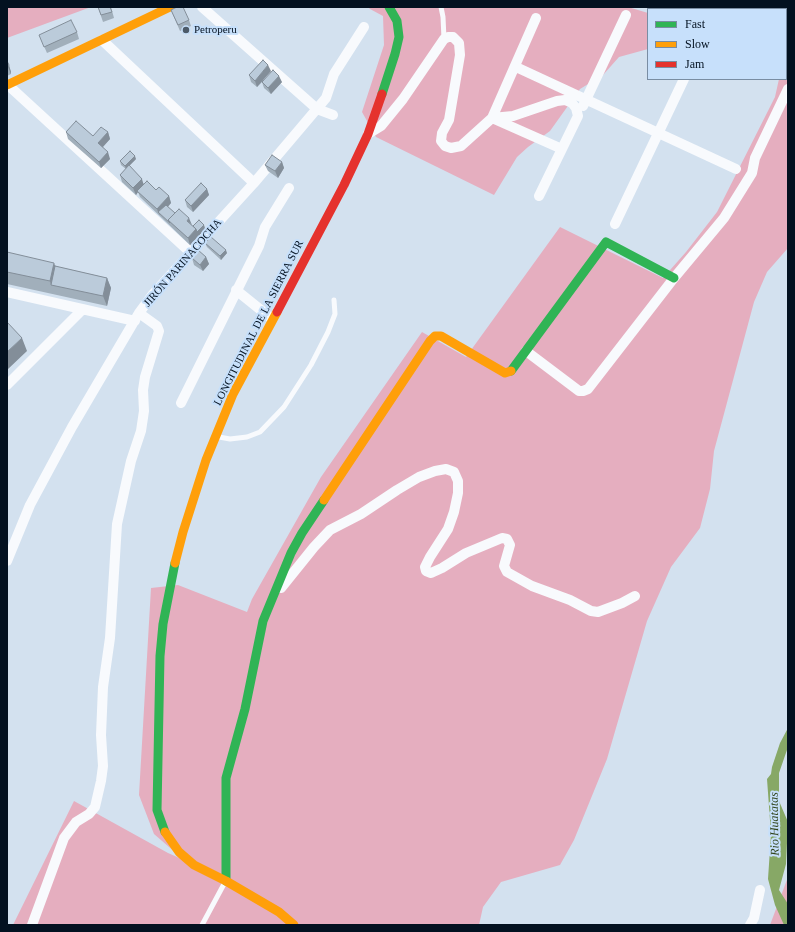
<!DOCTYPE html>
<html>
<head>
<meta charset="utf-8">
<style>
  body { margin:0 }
  #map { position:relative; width:795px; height:932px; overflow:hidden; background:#d3e1ef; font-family:"Times New Roman",serif }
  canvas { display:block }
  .frame { position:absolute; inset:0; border:8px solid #031120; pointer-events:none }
  .legend { position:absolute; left:647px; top:8px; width:140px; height:72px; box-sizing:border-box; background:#c7e0fb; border:1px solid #798da3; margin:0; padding:5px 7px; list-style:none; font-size:12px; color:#031120 }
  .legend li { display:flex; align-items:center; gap:8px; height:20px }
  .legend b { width:20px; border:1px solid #798da3 }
</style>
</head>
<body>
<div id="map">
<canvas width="795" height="932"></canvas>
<div class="frame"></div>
<ul class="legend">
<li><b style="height:5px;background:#30b455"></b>Fast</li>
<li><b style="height:5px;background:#ff9f0a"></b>Slow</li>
<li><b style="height:5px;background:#e5322d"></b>Jam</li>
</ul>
</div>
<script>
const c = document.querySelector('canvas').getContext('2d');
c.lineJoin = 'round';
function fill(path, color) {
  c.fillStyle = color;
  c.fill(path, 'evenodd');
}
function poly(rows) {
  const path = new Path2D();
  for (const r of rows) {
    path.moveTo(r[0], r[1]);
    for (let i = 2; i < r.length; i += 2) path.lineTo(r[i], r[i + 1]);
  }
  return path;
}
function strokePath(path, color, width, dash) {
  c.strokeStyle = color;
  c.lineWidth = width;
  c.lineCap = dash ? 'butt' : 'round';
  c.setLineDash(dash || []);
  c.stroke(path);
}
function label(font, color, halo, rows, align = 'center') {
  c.font = font + ' "Times New Roman",serif';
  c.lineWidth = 4;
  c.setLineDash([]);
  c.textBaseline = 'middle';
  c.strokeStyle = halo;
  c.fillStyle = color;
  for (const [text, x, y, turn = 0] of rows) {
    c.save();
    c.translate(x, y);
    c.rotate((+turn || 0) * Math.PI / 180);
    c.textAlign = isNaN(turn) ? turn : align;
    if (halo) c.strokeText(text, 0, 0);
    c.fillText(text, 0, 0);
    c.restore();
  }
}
const forest = poly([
  [7,7,91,7,7,38],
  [368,7,628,7,648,13,648,49,619,57,603,75,580,89,550,131,528,147,517,157,494,195,376,137,362,112,384,45,383,16,370,9],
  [788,11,788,248,767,272,754,302,714,451,710,489,700,528,671,567,647,621,607,759,574,840,560,865,501,882,483,907,479,925,13,925,74,801,168,853,184,860,154,834,139,795,151,588,178,585,247,612,252,599,321,477,422,332,466,357,560,227,663,278,686,252,717,212,775,97,779,79,786,79,786,12],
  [788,877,788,925,770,925]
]);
const water = poly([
  [788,728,788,747,779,773,779,801,788,822,786,864,779,890,788,904,788,925,784,925,775,905,768,879,771,834,767,779,771,774,772,767,780,743]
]);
const lane = poly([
  [441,7,443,17,444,39],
  [219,437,230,439,247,437,260,432,284,407,311,365,328,332,335,314,334,300],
  [202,925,224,884]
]);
const street = poly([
  [202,7,317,109,333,115],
  [536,18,492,118,562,149],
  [102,40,254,183],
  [516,67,736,169],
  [8,85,191,253],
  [583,106,626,15],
  [368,134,381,126,403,99,444,39,448,37,453,37,459,43,460,55,449,120,442,133,441,141,445,146,451,148,461,146,492,118,513,116,557,101,565,100,572,103,576,108,578,116,539,196],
  [615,224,684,79],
  [236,290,272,319],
  [7,292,135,321],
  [526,351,579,391,583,391,588,389,674,278,724,218,752,173,755,158,788,89],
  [7,385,83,309],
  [181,403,259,246,265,227,289,188],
  [7,561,30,505,72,427,139,313,153,294,254,183,326,98,334,74,364,27],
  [281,588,314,547,330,530,361,514,397,490,419,477,435,471,446,469,454,472,458,481,458,493,454,512,448,529,430,557,425,567,426,571,431,573,442,568,466,553,502,538,507,539,510,545,504,566,507,572,532,586,570,600,591,611,598,612,622,603,635,596],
  [32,925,64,838,76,822,89,814,95,807,101,781,103,766,101,735,103,687,110,638,117,524,131,461,141,431,144,411,143,390,145,377,159,331,157,326,139,313],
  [750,925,754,918,760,890]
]);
const fast = poly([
  [382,94,395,54,399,37,397,21,389,7],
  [511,371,606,242,674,278],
  [165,832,157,810,160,656,163,624,175,563],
  [226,881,226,778,245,709,263,621,291,553,302,533,324,500]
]);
const slow = poly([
  [7,85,170,7],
  [324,500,430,341,435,336,441,336,505,373,511,371],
  [175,563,183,532,206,460,233,394,277,312],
  [165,832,179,852,194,865,226,881,279,912,294,925]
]);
const jam = poly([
  [277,312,344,185,368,134,382,94]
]);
const wall = poly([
  [98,7,111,7,114,18,103,22],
  [171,10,189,20,191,26,180,31],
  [77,32,79,39,47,53,39,35],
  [7,61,11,72,11,74,7,76],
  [271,71,263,80,282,82,271,94,264,88,262,82,257,87,251,82,249,75],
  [66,132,93,136,108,132,110,139,103,147,110,159,101,168,68,139],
  [136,159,129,166,144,184,169,196,171,203,168,207,175,213,193,226,204,225,205,229,190,245,140,197,138,192,136,195,122,182,120,175,126,169,121,165,120,161],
  [282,162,284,168,278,178,268,171,265,165],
  [207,189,209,195,193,212,187,207,185,200],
  [205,243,227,253,221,260,207,247],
  [7,252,55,266,107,278,111,288,107,306,7,284],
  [206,257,209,264,203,271,194,265,192,258]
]);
const shadedWall = poly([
  [9,65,11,72,11,74,8,67],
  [268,65,271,71,257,87,255,81],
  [279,76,282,82,271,94,268,88],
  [108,132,110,139,100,150,98,143],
  [108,152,110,159,101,168,99,162],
  [135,156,136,159,126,169,125,166],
  [282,162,284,168,278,178,275,171],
  [142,179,144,186,137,191,138,192,136,195,133,188],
  [207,189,209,195,193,212,191,206],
  [169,196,171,203,160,215,158,212,157,209],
  [189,218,192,225,187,221],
  [204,225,205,229,190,245,188,238,196,229],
  [226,250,227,253,221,260,220,256],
  [206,257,209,264,203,271,200,265],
  [54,263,59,276,51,285,50,281],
  [107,278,111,288,107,306,103,296],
  [22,338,27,351,7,370,7,352]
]);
const building = poly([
  [98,7,110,7,112,12,101,15,98,7],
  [177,7,183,7,189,20,178,25,171,10,177,7],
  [71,20,77,32,44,47,39,35,71,20],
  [263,60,268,65,255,81,249,75,263,60],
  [7,61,9,65,8,67,7,68,7,61],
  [273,70,279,76,268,88,262,82,273,70],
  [76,121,93,136,101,127,108,132,98,143,108,152,99,162,66,132,76,121],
  [130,151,135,156,125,166,120,161,130,151],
  [272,155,282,162,275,171,265,165,272,155],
  [129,165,142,179,133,188,120,175,129,165],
  [147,181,156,190,159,187,169,196,157,209,137,191,147,181],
  [201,183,207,189,191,206,185,200,201,183],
  [166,205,175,213,168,220,170,223,158,212,166,205],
  [179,209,189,218,187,221,196,229,188,238,168,220,179,209],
  [199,220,204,225,197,232,196,229,193,226,199,220],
  [211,237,226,250,220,256,205,243,211,237],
  [198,250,206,257,200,265,192,258,198,250],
  [7,252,54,263,50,281,7,272,7,252],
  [55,266,107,278,103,296,51,285,55,266],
  [7,322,22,338,7,352,7,322]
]);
const markers = [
  [186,30,4,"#4c5a68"]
];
const poiNames = [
  ["Petroperu",194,30]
];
const streetNames = [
  ["JIRÓN PARINACOCHA",183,263,-49],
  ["LONGITUDINAL DE LA SIERRA SUR",259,323,-63]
];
const waterNames = [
  ["Rio Huatatas",775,824,-91]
];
fill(forest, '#e5aebf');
fill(water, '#87a866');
strokePath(lane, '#f8fafd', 5);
strokePath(street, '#f8fafd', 10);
strokePath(fast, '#30b455', 9);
strokePath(slow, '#ff9f0a', 9);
strokePath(jam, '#e5322d', 9);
fill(wall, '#a1afbb');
fill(shadedWall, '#838e99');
fill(building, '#bbcbda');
strokePath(building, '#838e99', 1);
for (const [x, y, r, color] of markers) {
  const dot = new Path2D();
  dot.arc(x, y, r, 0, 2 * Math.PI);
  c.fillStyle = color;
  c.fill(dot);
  strokePath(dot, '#c7e0fb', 1.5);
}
label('11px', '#031120', '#c7e0fb', poiNames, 'left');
label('11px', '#031120', '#c7e0fb', streetNames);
label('italic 12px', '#31441b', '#c7e0fb', waterNames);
</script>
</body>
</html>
